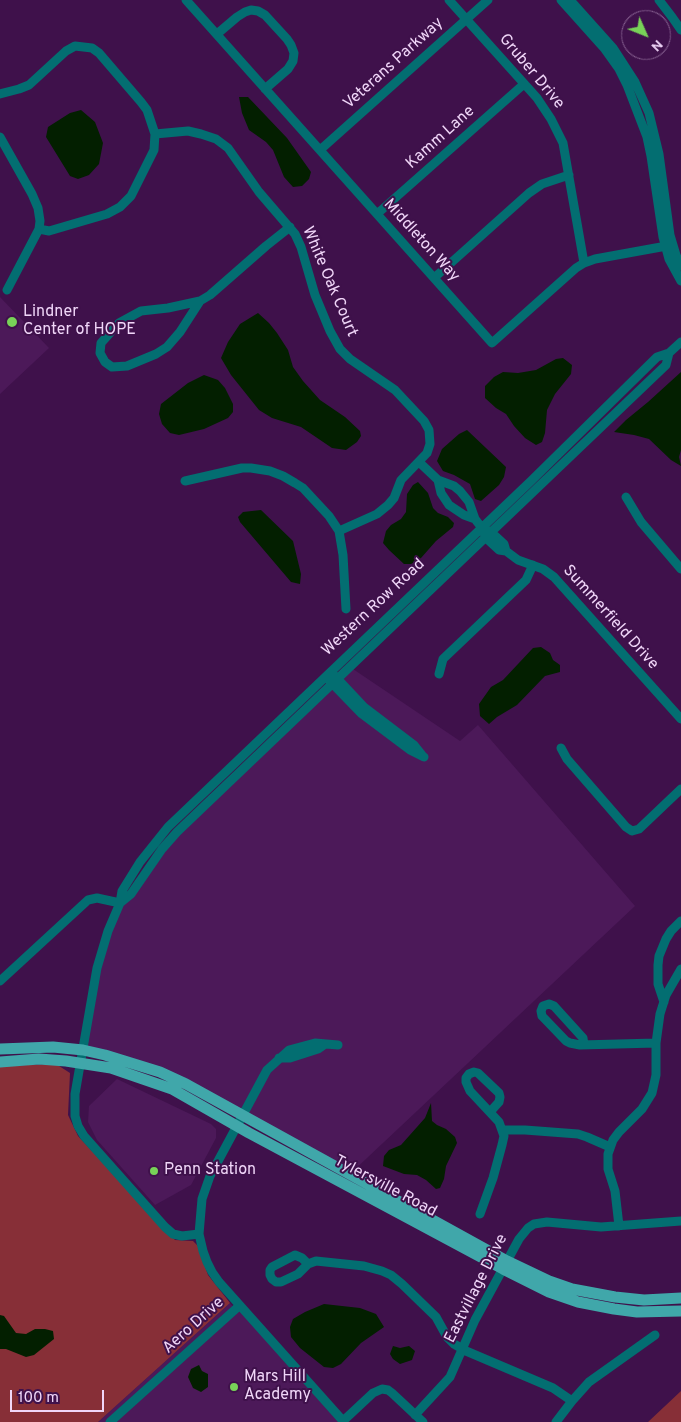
<!DOCTYPE html>
<html>
<head>
<meta charset="utf-8">
<style>
  body { margin:0 }
  #map { position:relative; width:681px; height:1422px; overflow:hidden; background:#3f114b; font-family:Overpass,sans-serif }
  canvas { display:block }
  .north { position:absolute; left:621px; top:10px; width:50px; height:50px; box-sizing:border-box; background:#3f114b; border:1px solid #866090; border-radius:50%; rotate:134deg; font-size:14px; font-weight:700; line-height:20px; text-align:center; color:#f0d6f8 }
  .north::after { content:''; display:block; margin:auto; width:18px; height:22px; background:#78d258; clip-path:polygon(50% 0,100% 100%,50% 72%,0 100%) }
  .scale { position:absolute; left:10px; top:1390px; width:94px; height:22px; box-sizing:border-box; border:2px solid #f0d6f8; border-top:0; padding-left:6px; font-size:15px; line-height:18px; white-space:nowrap; color:#f0d6f8; -webkit-text-stroke:4px #3f114b; paint-order:stroke }
</style>
</head>
<body>
<div id="map">
<canvas width="681" height="1422"></canvas>
<div class="north">N</div>
<div class="scale">100 m</div>
</div>
<script>
const c = document.querySelector('canvas').getContext('2d');
c.lineJoin = 'round';
function fill(path, color) {
  c.fillStyle = color;
  c.fill(path, 'evenodd');
}
function poly(rows) {
  const path = new Path2D();
  for (const r of rows) {
    path.moveTo(r[0], r[1]);
    for (let i = 2; i < r.length; i += 2) path.lineTo(r[i], r[i + 1]);
  }
  return path;
}
function strokePath(path, color, width, dash) {
  c.strokeStyle = color;
  c.lineWidth = width;
  c.lineCap = dash ? 'butt' : 'round';
  c.setLineDash(dash || []);
  c.stroke(path);
}
function label(font, color, halo, rows, align = 'center') {
  c.font = font + ' Overpass,sans-serif';
  c.lineWidth = 4;
  c.setLineDash([]);
  c.textBaseline = 'middle';
  c.strokeStyle = halo;
  c.fillStyle = color;
  for (const [text, x, y, turn = 0] of rows) {
    c.save();
    c.translate(x, y);
    c.rotate((+turn || 0) * Math.PI / 180);
    c.textAlign = isNaN(turn) ? turn : align;
    if (halo) c.strokeText(text, 0, 0);
    c.fillText(text, 0, 0);
    c.restore();
  }
}
const built = poly([
  [0,297,49,348,0,394],
  [350,667,460,741,478,725,635,906,350,1174,186,1084,83,1050,93,990,120,903,162,849],
  [117,1079,211,1124,216,1129,216,1138,191,1185,155,1205,97,1140,88,1122,89,1106],
  [230,1303,238,1312,242,1309,344,1422,98,1422]
]);
const green = poly([
  [56,1064,70,1073,68,1115,78,1136,175,1240,193,1241,198,1246,208,1275,230,1303,98,1422,0,1422,0,1066],
  [681,1391,681,1422,648,1422]
]);
const water = poly([
  [239,97,248,97,287,138,311,172,309,179,302,186,293,187,284,177,273,150,266,142,249,130,242,113],
  [81,110,95,122,103,143,99,164,89,175,78,179,70,176,46,137,48,127,70,113],
  [258,313,269,323,277,333,288,350,293,367,303,381,320,400,345,417,360,431,361,436,357,442,346,450,332,448,301,427,272,418,259,410,231,375,221,358,228,342,240,324],
  [563,358,572,365,571,374,555,394,547,410,545,433,542,442,536,445,525,438,514,426,506,414,496,408,485,398,485,386,494,377,503,372,518,373,536,370,556,359],
  [681,372,681,450,679,457,681,466,671,460,649,439,634,435,614,432,626,420,648,402],
  [204,375,218,380,225,388,233,404,233,412,228,418,204,429,179,435,170,433,162,424,159,414,161,404,188,383],
  [467,430,506,467,504,477,499,485,481,501,475,499,470,484,454,475,443,471,437,461,442,449,459,434],
  [418,482,428,493,433,508,438,513,448,517,454,523,453,527,436,541,421,558,411,564,404,564,389,550,383,543,386,531,391,525,401,519,406,512,407,494,413,485],
  [261,510,293,541,301,574,300,584,291,582,240,522,238,517,243,512],
  [541,647,550,653,553,660,560,665,560,672,545,676,517,705,497,717,489,724,480,716,479,704,491,687,503,680,533,648],
  [431,1103,432,1121,437,1125,446,1129,455,1137,457,1143,446,1166,444,1179,440,1188,436,1189,426,1180,417,1175,404,1174,383,1166,384,1156,389,1150,401,1145,425,1118],
  [324,1304,360,1308,376,1314,384,1327,361,1343,341,1364,333,1368,324,1367,300,1348,291,1337,290,1327,293,1319,305,1312],
  [0,1315,4,1316,16,1333,26,1334,35,1329,45,1329,53,1331,54,1339,34,1355,26,1357,6,1349,0,1349],
  [393,1346,400,1348,409,1346,415,1351,412,1360,400,1364,393,1359,390,1354],
  [199,1365,202,1371,208,1374,208,1387,201,1392,193,1388,188,1377,191,1369]
]);
const minor = poly([
  [186,0,492,343,576,268,584,263,595,259,672,245],
  [449,0,537,98,551,119,563,143,584,263],
  [561,0,604,48,619,69,627,85,647,137,651,156,663,237,669,259,681,281],
  [570,0,613,48,635,82,649,113,659,154,670,235,676,255,681,266],
  [659,0,672,17,681,30],
  [217,34,237,17,245,12,251,10,258,11,265,15,287,39,291,45,294,53,293,61,288,69,265,89],
  [0,94,19,89,29,85,66,51,75,46,92,48,99,53,141,102,147,110,155,134,154,150,131,196,120,207,107,214,49,231,39,229],
  [155,134,188,131,201,134,216,139,228,148,259,192,295,234,301,247,315,295,330,331,340,349,350,359,395,390,424,421,429,430,430,444,427,453,401,480,394,498,388,505,377,514,339,531],
  [0,137,32,194,38,208,40,221,39,229,7,290],
  [320,150,488,0],
  [377,214,524,84],
  [434,278,529,193,542,184,569,175],
  [200,301,180,332,167,347,156,354,127,366,112,367,105,362,100,353,101,343,119,323,141,311,168,308,200,301,210,295,266,246,290,227],
  [419,462,438,480,454,486,460,491,469,502,475,519,482,528,491,532,504,544,506,551],
  [438,480,441,493,449,505,464,515,475,519],
  [185,481,242,468,251,468,270,471,283,476,295,483,303,488,329,516,339,531,343,555,346,609],
  [626,497,641,522,681,569],
  [484,533,486,538,499,550,506,551,518,560,543,569,554,577,681,719],
  [439,674,443,659,526,580,533,565],
  [334,675,364,707,414,745,422,755],
  [329,680,362,714,410,750,424,757],
  [561,748,567,759,626,827,632,831,639,829,681,789],
  [120,903,131,894,162,849,177,832,666,365,669,353],
  [0,981,88,900,97,898,120,903],
  [664,1002,658,984,658,965,659,956,666,939,671,931,681,921],
  [338,1045,315,1043,289,1050,267,1070,210,1176,202,1199,199,1234,203,1251,207,1262,212,1272,219,1282,344,1422],
  [584,1045,583,1038,554,1006,549,1004,543,1006,541,1011,542,1016,566,1041,570,1043,580,1045,656,1043],
  [279,1058,290,1058,318,1049,325,1044],
  [503,1130,525,1130,578,1134,587,1137,610,1147],
  [480,1214,493,1178,502,1145,504,1136,499,1122,470,1091,466,1082,466,1078,469,1074,474,1072,478,1073,499,1093,500,1097,499,1102,490,1112],
  [619,1226,615,1191,608,1169,608,1154,613,1140,619,1132,642,1109,652,1093,656,1075,656,1043,660,1014,666,995,681,969],
  [199,1234,182,1236,173,1234,165,1227,84,1136,78,1126,75,1116,75,1094,97,968,108,931,120,903,122,891,140,862,168,827,532,480,657,357,669,353,681,342],
  [308,1264,302,1258,295,1255,272,1267,270,1270,270,1275,272,1279,276,1282,281,1282,298,1274,308,1264,316,1261,364,1266,382,1271,391,1275,402,1284,436,1317,447,1337,454,1344,466,1351,553,1388,572,1401],
  [415,1415,450,1377,475,1320,519,1239,528,1228,534,1224,547,1222,601,1227,681,1221],
  [343,1421,373,1393,382,1389,388,1390,392,1393,423,1422],
  [110,1422,239,1306],
  [556,1422,572,1401,589,1382,655,1335]
]);
const major = poly([
  [0,1049,53,1047,83,1050,105,1055,160,1072,186,1084,507,1261,549,1281,572,1289,615,1297,644,1300,681,1298],
  [0,1062,39,1059,66,1061,111,1068,140,1078,172,1089,249,1133,503,1269,549,1292,578,1302,614,1309,637,1312,681,1311]
]);
const markers = [
  [12,322,6,"#78d258"],
  [154,1171,5,"#78d258"],
  [234,1387,5,"#78d258"]
];
const streetNames = [
  ["Veterans Parkway",394,64,-42],
  ["Gruber Drive",531,72,50],
  ["Kamm Lane",441,138,-42],
  ["Middleton Way",421,241,48],
  ["White Oak Court",329,282,67],
  ["Western Row Road",374,608,-43],
  ["Summerfield Drive",610,618,48],
  ["Tylersville Road",385,1187,28],
  ["Eastvillage Drive",477,1289,-63],
  ["Aero Drive",194,1326,-42]
];
const poiNames = [
  ["Lindner",23,313],
  ["Center of HOPE",23,331],
  ["Penn Station",164,1171],
  ["Mars Hill",244,1378],
  ["Academy",244,1396]
];
fill(built, '#4c1959');
fill(green, '#872f37');
fill(water, '#031f00');
strokePath(minor, '#036e71', 9);
strokePath(major, '#40a7aa', 11);
for (const [x, y, r, color] of markers) {
  const dot = new Path2D();
  dot.arc(x, y, r, 0, 2 * Math.PI);
  c.fillStyle = color;
  c.fill(dot);
  strokePath(dot, '#3f114b', 2);
}
label('16px', '#f0d6f8', '#3f114b', streetNames);
label('16px', '#f0d6f8', '#3f114b', poiNames, 'left');
</script>
</body>
</html>
